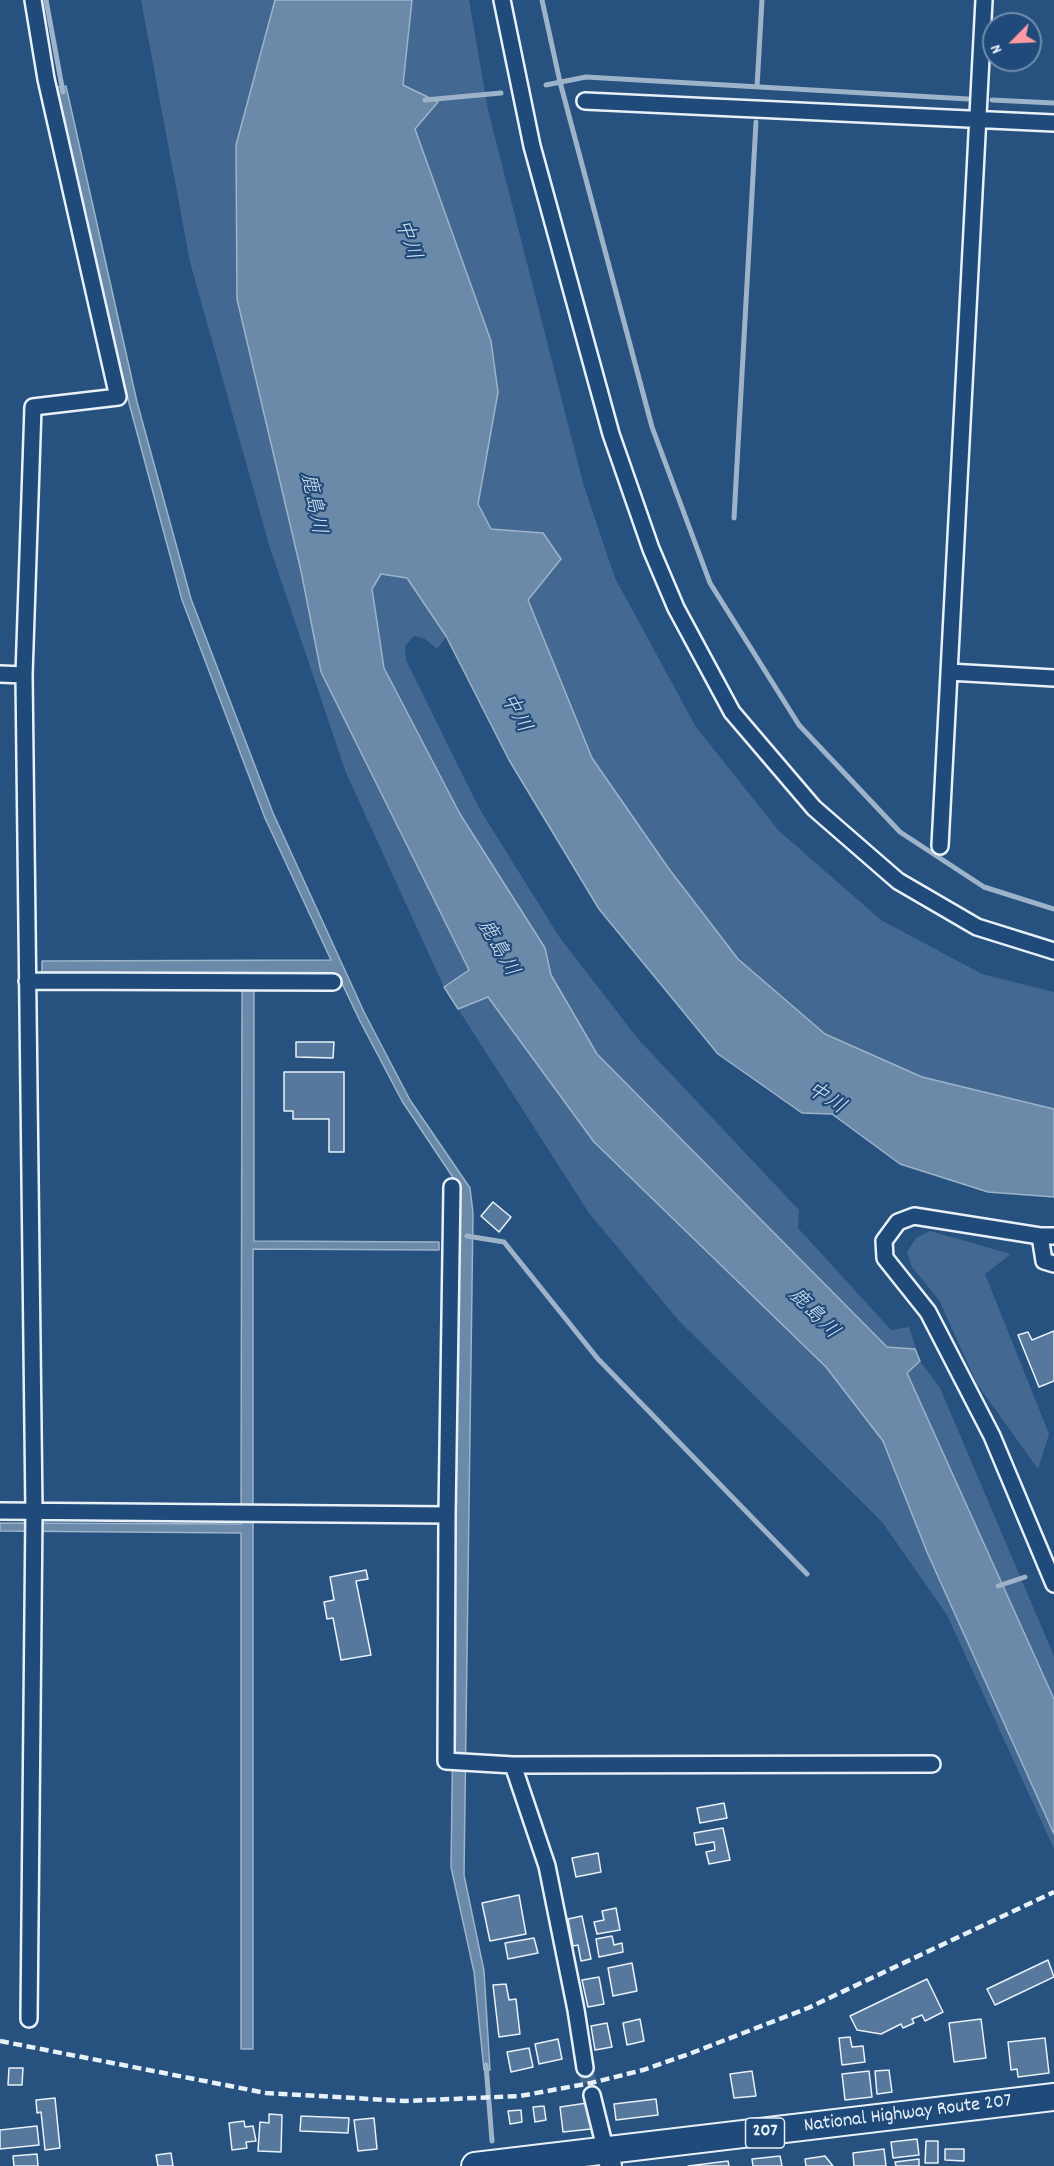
<!DOCTYPE html>
<html>
<head>
<meta charset="utf-8">
<style>
  body { margin:0 }
  #map { position:relative; width:1054px; height:2166px; overflow:hidden; background:#27517f; font-family:Dekko,sans-serif }
  canvas { display:block }
  .north { position:absolute; left:982px; top:12px; width:60px; height:60px; box-sizing:border-box; background:#1f4a7a; border:2px solid #6f8dac; border-radius:50%; rotate:246deg; font-size:16px; font-weight:700; line-height:24px; text-align:center; color:#e8f1f8 }
  .north::after { content:''; display:block; margin:auto; width:21px; height:27px; background:#ff9aa2; clip-path:polygon(50% 0,100% 100%,50% 72%,0 100%) }
</style>
</head>
<body>
<div id="map">
<canvas width="1054" height="2166"></canvas>
<div class="north">N</div>
</div>
<script>
const c = document.querySelector('canvas').getContext('2d');
c.lineJoin = 'round';
function fill(path, color) {
  c.fillStyle = color;
  c.fill(path, 'evenodd');
}
function poly(rows) {
  const path = new Path2D();
  for (const r of rows) {
    path.moveTo(r[0], r[1]);
    for (let i = 2; i < r.length; i += 2) path.lineTo(r[i], r[i + 1]);
  }
  return path;
}
function strokePath(path, color, width, dash) {
  c.strokeStyle = color;
  c.lineWidth = width;
  c.lineCap = dash ? 'butt' : 'round';
  c.setLineDash(dash || []);
  c.stroke(path);
}
function label(font, color, halo, rows, align = 'center') {
  c.font = font + ' Dekko,"Klee One",sans-serif';
  c.lineWidth = 4.5;
  c.setLineDash([]);
  c.textBaseline = 'middle';
  c.strokeStyle = halo;
  c.fillStyle = color;
  for (const [text, x, y, turn = 0] of rows) {
    c.save();
    c.translate(x, y);
    c.rotate((+turn || 0) * Math.PI / 180);
    c.textAlign = isNaN(turn) ? turn : align;
    if (halo) c.strokeText(text, 0, 0);
    c.fillText(text, 0, 0);
    c.restore();
  }
}
const green = poly([
  [141,0,297,0,327,664,483,948,898,1439,1054,1799,1054,1849,947,1615,882,1522,680,1322,589,1213,444,987,346,773,269,545,190,262],
  [379,0,469,0,488,110,583,483,615,578,696,727,779,831,881,920,982,974,1054,992,1054,1163,814,1073,470,594],
  [393,472,802,1113,718,1054,600,909,509,760,446,637,437,649,425,639,414,636,405,646,406,660,479,808,560,938,639,1040,799,1210,798,1228,891,1330,909,1327,920,1361,940,1388,1054,1656,1054,1737,894,1384,591,1075,357,651],
  [930,1231,1011,1254,985,1274,1049,1434,1038,1469,977,1384,939,1300,912,1267,907,1252,916,1238]
]);
const water = poly([
  [275,0,412,0,403,85,438,102,415,129,491,341,498,392,478,504,491,529,543,533,561,559,528,600,592,758,669,869,738,959,825,1034,922,1077,1054,1109,1054,1197,988,1192,900,1164,832,1114,802,1113,718,1054,599,909,509,760,446,636,407,578,381,574,372,589,384,668,460,814,545,948,551,975,597,1054,887,1347,915,1349,920,1361,907,1373,1054,1699,1054,1834,927,1552,883,1441,826,1367,594,1142,488,997,458,1009,444,987,469,970,321,672,301,571,237,299,236,145,275,0],
  [66,86,137,402,191,599,273,813,364,1012,410,1100,470,1188,473,1213,464,1875,484,1971,490,2070,484,2070,474,1972,451,1867,460,1213,458,1185,402,1101,360,1021,338,975,42,975,42,961,331,960,265,818,182,600,129,403,56,87,66,86],
  [242,990,254,991,254,1241,439,1242,439,1250,253,1249,253,2049,241,2049,241,1533,0,1531,0,1523,241,1524,242,990]
]);
const stream = poly([
  [46,0,63,92],
  [542,0,560,82,652,427,710,583,799,725,900,832,984,887,1054,909],
  [546,85,586,77,968,99],
  [757,87,762,0],
  [425,100,501,93],
  [992,100,1054,103],
  [734,518,756,122],
  [467,1236,504,1242,598,1359,807,1574],
  [998,1586,1025,1577],
  [486,2065,492,2141]
]);
const building = poly([
  [296,1042,334,1042,333,1058,296,1057,296,1042],
  [284,1072,344,1072,344,1152,329,1152,329,1119,293,1119,293,1111,284,1111,284,1072],
  [493,1202,511,1217,499,1232,481,1216,493,1202],
  [1054,1331,1054,1381,1039,1387,1018,1335,1028,1332,1032,1340,1054,1331],
  [366,1570,368,1579,356,1581,371,1655,341,1660,333,1618,327,1619,324,1602,334,1600,330,1577,366,1570],
  [724,1803,727,1818,700,1823,697,1808,724,1803],
  [723,1828,730,1860,709,1864,706,1852,715,1850,714,1842,696,1845,694,1833,723,1828],
  [598,1853,601,1872,576,1877,572,1858,598,1853],
  [519,1895,526,1934,490,1941,482,1903,519,1895],
  [616,1908,620,1930,597,1934,594,1922,604,1920,602,1911,616,1908],
  [582,1916,591,1959,581,1961,578,1945,573,1946,568,1919,582,1916],
  [612,1936,614,1945,622,1943,623,1952,599,1957,596,1939,612,1936],
  [534,1938,538,1953,508,1959,505,1943,534,1938],
  [1048,1960,1054,1977,995,2005,987,1989,1048,1960],
  [632,1963,637,1991,613,1996,608,1968,632,1963],
  [599,1977,604,2004,588,2007,582,1980,599,1977],
  [927,1979,943,2012,925,2021,922,2015,912,2019,914,2023,903,2028,901,2024,881,2034,857,2030,850,2016,927,1979],
  [506,1984,509,2000,516,1999,520,2034,499,2037,493,1985,506,1984],
  [640,2019,644,2041,627,2045,623,2023,640,2019],
  [981,2019,986,2058,954,2062,949,2023,981,2019],
  [607,2023,612,2047,595,2050,591,2026,607,2023],
  [850,2037,852,2047,863,2046,865,2062,842,2065,839,2038,850,2037],
  [1045,2038,1049,2073,1018,2077,1017,2069,1011,2070,1008,2042,1045,2038],
  [558,2039,562,2059,539,2064,535,2044,558,2039],
  [529,2048,533,2067,511,2072,507,2052,529,2048],
  [9,2068,23,2068,22,2085,8,2085,9,2068],
  [889,2070,892,2092,877,2094,875,2071,889,2070],
  [752,2071,756,2096,734,2098,730,2074,752,2071],
  [869,2071,872,2097,845,2100,842,2074,869,2071],
  [55,2098,60,2148,45,2150,41,2112,37,2113,36,2100,55,2098],
  [656,2099,658,2115,616,2120,614,2104,656,2099],
  [587,2103,591,2129,563,2132,560,2107,587,2103],
  [544,2106,546,2120,535,2122,533,2107,544,2106],
  [521,2110,522,2122,510,2124,508,2111,521,2110],
  [269,2114,282,2115,281,2152,258,2151,260,2122,269,2123,269,2114],
  [301,2116,349,2118,348,2133,300,2131,301,2116],
  [374,2118,377,2149,358,2151,354,2120,374,2118],
  [244,2121,245,2127,253,2126,256,2141,246,2142,247,2148,232,2150,229,2123,244,2121],
  [37,2126,39,2145,0,2149,0,2130,37,2126],
  [917,2139,919,2155,893,2158,891,2142,917,2139],
  [926,2141,938,2141,938,2163,925,2163,926,2141],
  [884,2149,886,2166,854,2166,853,2153,884,2149],
  [945,2149,964,2149,964,2161,945,2160,945,2149],
  [171,2153,173,2166,158,2166,156,2155,171,2153],
  [37,2154,38,2166,14,2166,13,2156,37,2154],
  [780,2156,782,2166,753,2166,752,2159,780,2156],
  [825,2156,833,2166,806,2166,805,2159,825,2156],
  [919,2159,919,2166,896,2166,895,2162,919,2159],
  [728,2161,729,2166,688,2166,728,2161]
]);
const minorTunnel = poly([
  [585,2068,592,2095]
]);
const minor = poly([
  [502,0,532,146,611,434,651,549,676,608,732,712,814,808,898,881,977,927,1054,951],
  [585,101,1054,123],
  [949,672,1054,678],
  [0,674,24,675],
  [940,846,984,0],
  [27,981,333,982],
  [452,1187,447,1515,446,1761,513,1765,932,1764],
  [1040,1236,1044,1261,1054,1264],
  [1054,1236,1040,1236,914,1216,898,1222,884,1241,885,1258,928,1312,992,1436,1054,1584],
  [0,1511,447,1515],
  [513,1765,547,1866,576,2010,585,2068],
  [29,2019,34,1511,24,675,33,407,118,397,46,79,33,0],
  [592,2095,606,2152]
]);
const tertiary = poly([
  [606,2152,611,2166]
]);
const trunk = poly([
  [475,2166,1054,2097]
]);
const rail = poly([
  [0,2041,266,2093,405,2101,520,2096,591,2083,643,2070,689,2054,808,2008,1054,1892]
]);
const shields = [
  [765,2133,39]
];
const shieldNames = [
  ["207",765,2133]
];
const streetNames = [
  ["National Highway Route 207",908,2115,-7]
];
const waterNames = [
  ["中川",406,240,72],
  ["鹿島川",311,504,79],
  ["中川",514,714,62],
  ["鹿島川",496,949,60],
  ["中川",825,1100,33],
  ["鹿島川",812,1315,45]
];
fill(green, '#436891');
fill(water, '#6b8aaa');
strokePath(water, '#9db3c9', 1.5);
strokePath(stream, '#9db3c9', 5);
fill(building, '#57789d');
strokePath(building, '#e8f1f8', 1.5);
strokePath(minorTunnel, '#446991', 15, [15, 8]);
strokePath(minor, '#e8f1f8', 20);
strokePath(tertiary, '#e8f1f8', 24);
strokePath(trunk, '#e8f1f8', 30);
strokePath(minor, '#1f4a7a', 15);
strokePath(tertiary, '#1f4a7a', 20);
strokePath(trunk, '#1f4a7a', 26);
strokePath(rail, '#e8f1f8', 4.5, [9, 4.5]);
for (const [x, y, w] of shields) {
  const box = new Path2D();
  box.roundRect(x - w / 2, y - 15, w, 30, 4.5);
  c.fillStyle = '#1f4a7a';
  c.fill(box);
  strokePath(box, '#e8f1f8', 1.5);
}
label('bold 18px', '#e8f1f8', null, shieldNames);
label('20px', '#e8f1f8', '#1f4a7a', streetNames);
label('italic 21px', '#d5e2ec', '#1f4a7a', waterNames);
</script>
</body>
</html>
